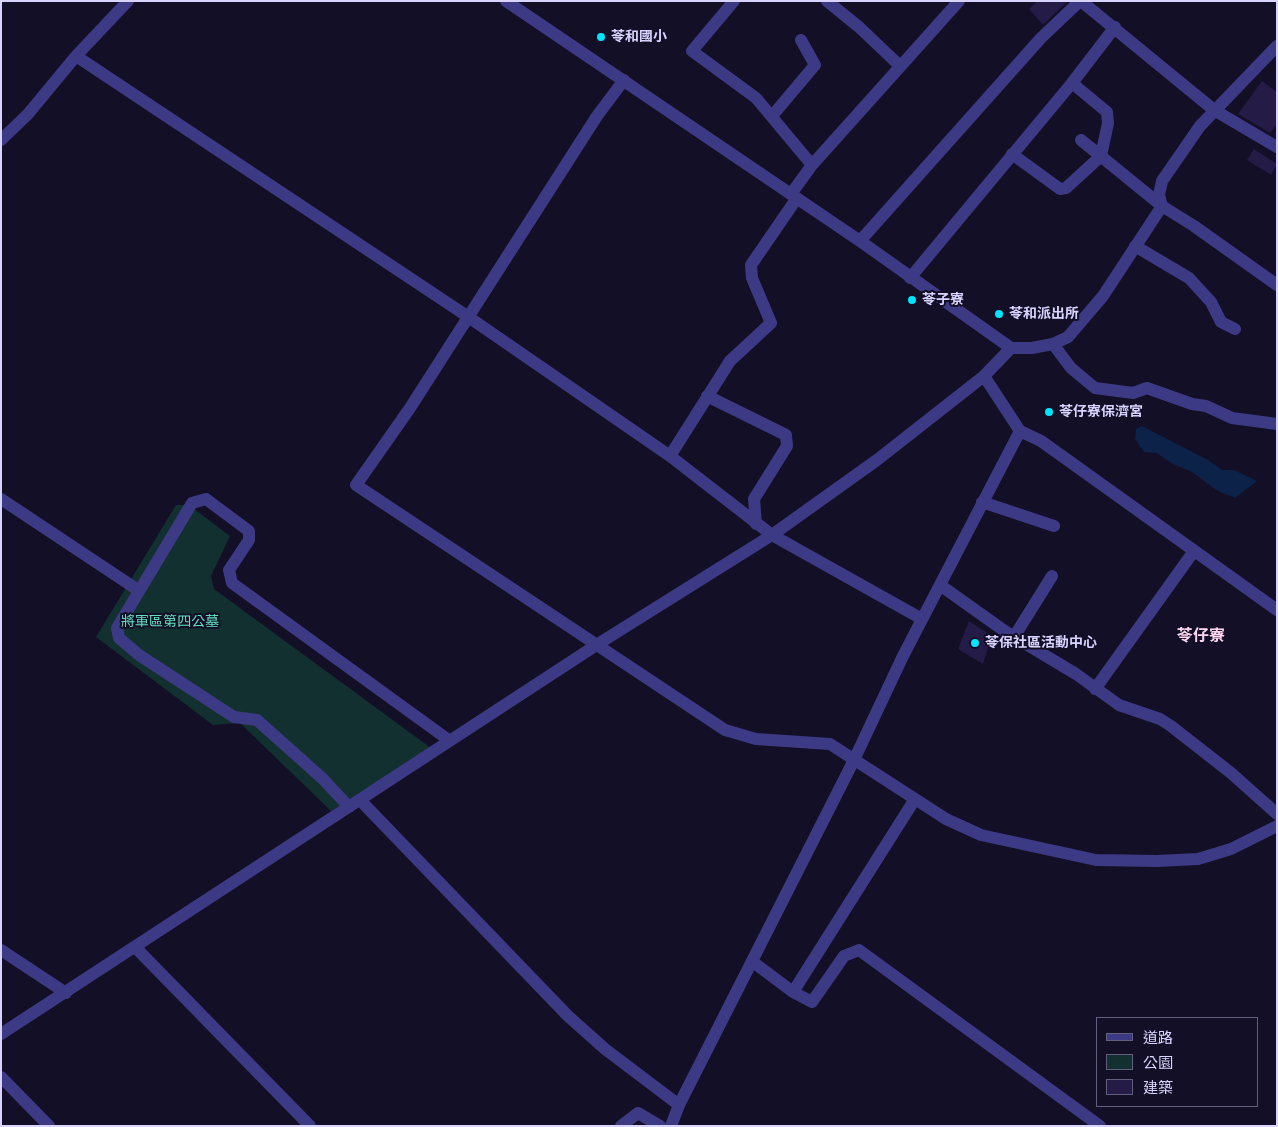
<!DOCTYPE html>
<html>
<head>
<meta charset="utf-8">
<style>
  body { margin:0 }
  #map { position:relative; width:1278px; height:1127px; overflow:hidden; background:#130f26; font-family:Manrope,"Noto Sans TC",sans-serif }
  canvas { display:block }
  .frame { position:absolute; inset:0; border:2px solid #d9d4ff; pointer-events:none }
  .legend { position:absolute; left:1096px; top:1017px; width:162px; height:90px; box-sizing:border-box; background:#130f26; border:1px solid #625e7d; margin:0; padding:6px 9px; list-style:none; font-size:15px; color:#d9d4ff }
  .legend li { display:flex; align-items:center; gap:10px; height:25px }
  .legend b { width:25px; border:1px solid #625e7d }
</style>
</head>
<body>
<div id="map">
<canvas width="1278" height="1127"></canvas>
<div class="frame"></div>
<ul class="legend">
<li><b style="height:6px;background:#3d3a85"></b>道路</li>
<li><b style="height:14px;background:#12302f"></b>公園</li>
<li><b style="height:14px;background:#241b47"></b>建築</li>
</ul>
</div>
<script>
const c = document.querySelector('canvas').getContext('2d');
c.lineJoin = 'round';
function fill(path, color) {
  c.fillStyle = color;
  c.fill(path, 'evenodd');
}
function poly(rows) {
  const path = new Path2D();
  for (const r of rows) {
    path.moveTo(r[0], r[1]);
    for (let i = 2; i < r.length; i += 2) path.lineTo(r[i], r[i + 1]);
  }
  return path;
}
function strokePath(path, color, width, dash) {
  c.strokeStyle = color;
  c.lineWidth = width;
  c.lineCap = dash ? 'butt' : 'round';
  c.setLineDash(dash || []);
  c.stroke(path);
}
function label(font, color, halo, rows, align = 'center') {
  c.font = font + ' Manrope,"Noto Sans TC",sans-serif';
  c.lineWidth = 4;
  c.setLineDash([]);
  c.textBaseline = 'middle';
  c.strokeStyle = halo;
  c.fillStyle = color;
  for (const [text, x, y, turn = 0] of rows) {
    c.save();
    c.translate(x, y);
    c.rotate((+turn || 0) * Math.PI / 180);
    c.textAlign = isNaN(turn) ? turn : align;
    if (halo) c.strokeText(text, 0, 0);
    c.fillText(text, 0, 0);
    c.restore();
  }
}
const green = poly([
  [176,505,189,505,230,536,211,576,214,589,431,748,331,811,240,723,213,725,96,637]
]);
const water = poly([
  [1142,426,1208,460,1222,470,1234,470,1257,481,1235,498,1216,490,1192,472,1171,463,1157,453,1144,452,1135,439,1136,429]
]);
const building = poly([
  [1037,1,1068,1,1043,25,1029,9],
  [1262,81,1277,92,1277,124,1270,133,1238,114],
  [1254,149,1277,164,1271,175,1247,160],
  [969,621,992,636,983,664,958,649]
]);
const minor = poly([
  [506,1,860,241,1011,348,1032,348,1053,344,1068,337,1103,296,1162,206,1194,226,1277,285],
  [734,1,692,51,756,98,812,165],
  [827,1,859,27,899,65],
  [1081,1,1214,110,1277,147],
  [76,56,467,316,670,456,772,535,922,619],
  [624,80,597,116,410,408,356,485,725,730,756,739,830,744,946,819,981,835,1096,860,1157,861,1198,859,1231,849,1277,826],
  [772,116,815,65,801,40],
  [1,140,28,114,76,56,128,1],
  [1081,140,1162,206],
  [1012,154,1060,189,1066,188,1101,156,1108,123,1107,112,1072,83],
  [791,194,812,165,959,1],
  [1162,206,1159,195,1162,181,1200,126,1277,46],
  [860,241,1041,38,1080,1],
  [1135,246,1189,278,1211,302,1221,322,1235,329],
  [910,278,1072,83,1115,27],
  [1053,344,1071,368,1095,388,1133,393,1147,388,1192,404,1206,406,1232,418,1277,424],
  [707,396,786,435,787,446,754,499,756,524],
  [1020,431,1041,441,1277,610],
  [670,456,730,361,771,323,752,278,751,265,797,198],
  [1,499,138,590],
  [982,502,1054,526],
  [940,585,1006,632,1076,674,1119,705,1160,719,1171,726,1231,773,1277,814],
  [1014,637,1052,576],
  [1095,689,1194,551],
  [360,800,568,1016,605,1049,679,1105],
  [349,807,323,779,257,720,234,717,139,655,119,638,117,628,192,503,206,499,249,531,249,540,229,570,232,583,450,741],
  [135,947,310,1126],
  [1,950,66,993],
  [753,962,793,992,812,1002,844,956,859,950,1100,1126],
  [793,992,915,799],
  [1,1034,598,644,772,535,877,460,984,376,1011,348],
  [1,1077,49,1126],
  [621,1126,638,1113,660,1126],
  [671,1126,679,1105,854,760,903,656,1020,431,984,376]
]);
const markers = [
  [601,37,5,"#00e5ff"],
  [912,300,5,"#00e5ff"],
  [999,314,5,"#00e5ff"],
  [1049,412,5,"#00e5ff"],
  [975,643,5,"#00e5ff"]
];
const poiNames = [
  ["苓和國小",611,37],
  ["苓子寮",922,300],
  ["苓和派出所",1009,314],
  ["苓仔寮保濟宮",1059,412],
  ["苓保社區活動中心",985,643]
];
const parkNames = [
  ["將軍區第四公墓",170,622]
];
const quarterNames = [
  ["苓仔寮",1201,637]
];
fill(green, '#12302f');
fill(water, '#0c2248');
fill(building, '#241b47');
strokePath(minor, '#3d3a85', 12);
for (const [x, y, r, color] of markers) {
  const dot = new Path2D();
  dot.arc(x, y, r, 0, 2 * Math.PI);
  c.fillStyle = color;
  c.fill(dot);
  strokePath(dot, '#130f26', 2);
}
label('bold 14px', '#d9d4ff', '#130f26', poiNames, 'left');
label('14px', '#5fe0c0', '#130f26', parkNames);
label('bold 16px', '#ffd6f0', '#130f26', quarterNames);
</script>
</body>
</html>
